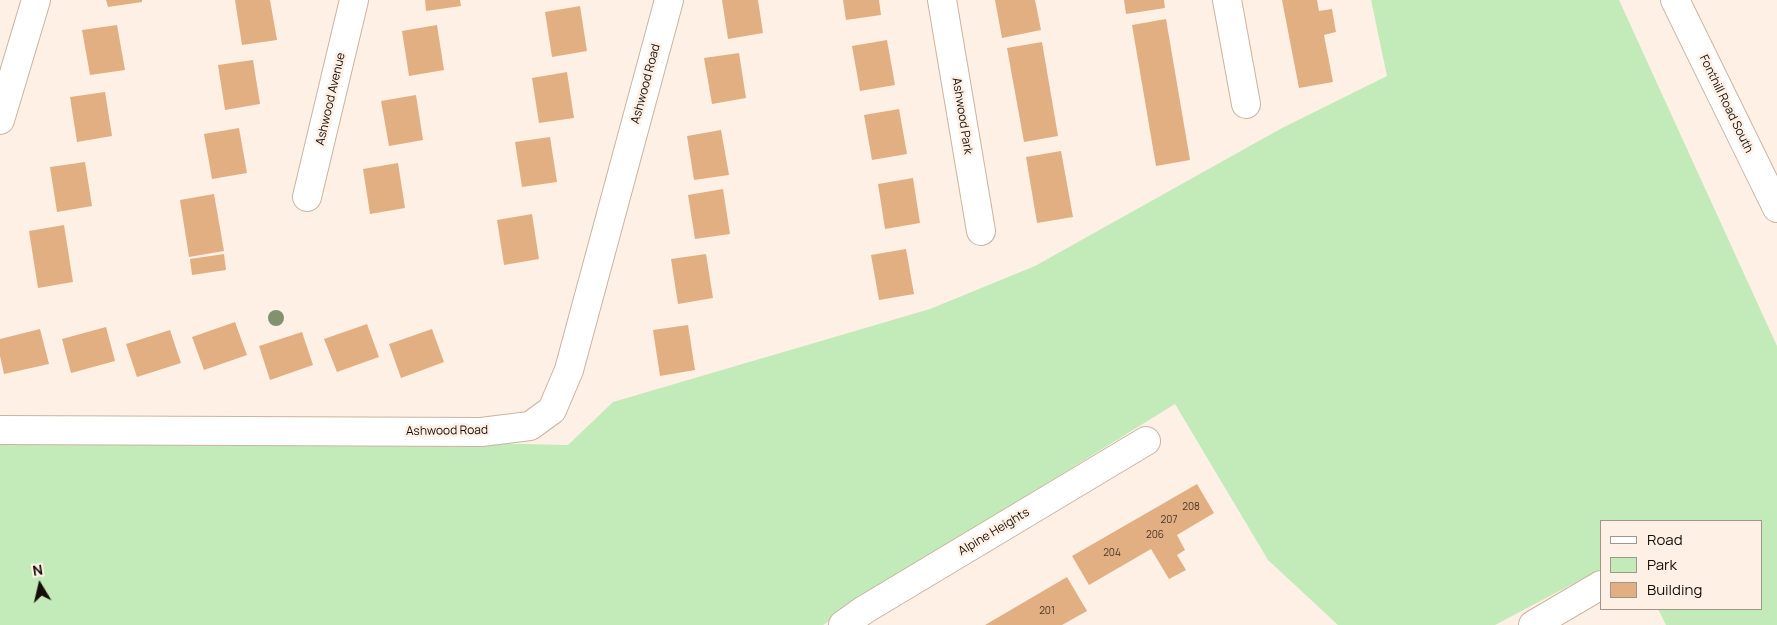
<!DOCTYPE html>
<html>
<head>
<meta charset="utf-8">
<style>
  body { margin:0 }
  #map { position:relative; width:1777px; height:625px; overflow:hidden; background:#fff0e5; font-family:Manrope,sans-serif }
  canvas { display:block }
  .legend { position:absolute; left:1600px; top:520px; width:162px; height:90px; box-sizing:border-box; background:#fff0e5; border:1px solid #a1968c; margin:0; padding:6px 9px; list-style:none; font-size:15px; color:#150e07 }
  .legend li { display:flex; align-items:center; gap:10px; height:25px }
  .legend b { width:25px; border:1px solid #a1968c }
  .north { position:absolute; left:15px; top:560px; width:50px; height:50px; -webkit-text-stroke:4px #fff0e5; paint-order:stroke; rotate:351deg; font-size:14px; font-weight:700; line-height:20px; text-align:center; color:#150e07 }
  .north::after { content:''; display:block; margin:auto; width:18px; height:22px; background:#150e07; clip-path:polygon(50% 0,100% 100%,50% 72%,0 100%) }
</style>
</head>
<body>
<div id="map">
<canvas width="1777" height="625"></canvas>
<ul class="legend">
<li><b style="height:6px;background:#fff"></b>Road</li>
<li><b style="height:14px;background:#c3eab9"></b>Park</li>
<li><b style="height:14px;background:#e2af82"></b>Building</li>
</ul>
<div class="north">N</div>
</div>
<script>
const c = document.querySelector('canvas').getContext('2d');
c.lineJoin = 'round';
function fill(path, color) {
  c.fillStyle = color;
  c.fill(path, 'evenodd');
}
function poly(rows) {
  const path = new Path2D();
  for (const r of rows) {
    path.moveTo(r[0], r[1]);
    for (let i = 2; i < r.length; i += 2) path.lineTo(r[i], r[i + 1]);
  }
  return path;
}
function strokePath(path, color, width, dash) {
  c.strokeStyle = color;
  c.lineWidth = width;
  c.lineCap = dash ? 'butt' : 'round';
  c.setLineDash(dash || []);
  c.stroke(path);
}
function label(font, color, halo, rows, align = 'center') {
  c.font = font + ' Manrope,sans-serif';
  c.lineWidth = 5;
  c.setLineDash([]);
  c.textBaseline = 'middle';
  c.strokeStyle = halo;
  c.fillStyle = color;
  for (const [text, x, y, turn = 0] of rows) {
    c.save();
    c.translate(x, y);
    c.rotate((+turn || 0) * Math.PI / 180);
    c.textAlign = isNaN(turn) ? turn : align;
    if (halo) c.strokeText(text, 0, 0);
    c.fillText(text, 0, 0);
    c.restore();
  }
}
const green = poly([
  [1371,0,1619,0,1777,346,1777,625,1666,625,1658,609,1761,609,1761,521,1601,521,1601,569,1495,625,1338,625,1268,560,1175,404,913,566,823,625,0,625,0,432,568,445,613,402,930,309,1035,266,1282,128,1387,76]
]);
const building = poly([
  [106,0,142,0,142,2,108,7],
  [235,0,270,0,277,40,242,45],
  [425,0,460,0,461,6,426,11],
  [722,0,758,0,763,33,728,39],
  [843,0,879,0,881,15,846,20],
  [995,0,1035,0,1041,30,1002,38],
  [1124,0,1164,0,1165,8,1126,14],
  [1282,0,1317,0,1319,11,1332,9,1336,32,1324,35,1333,82,1299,88],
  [580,6,587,51,552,57,545,12],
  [1166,19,1190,160,1156,166,1132,25],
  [117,25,125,70,90,75,82,30],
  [437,25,444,70,409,76,402,31],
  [887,40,895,85,860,91,852,46],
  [1042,42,1058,136,1024,142,1007,48],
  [739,53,746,98,712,104,704,58],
  [253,60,260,104,225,110,218,65],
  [567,72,574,118,539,123,532,78],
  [105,92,112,136,77,142,70,97],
  [416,95,423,140,389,146,381,101],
  [899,109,907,154,872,160,864,115],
  [239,128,247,173,212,179,204,134],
  [721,130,729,175,694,180,687,136],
  [550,137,557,182,522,187,515,142],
  [1061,151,1073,217,1037,223,1026,157],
  [85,162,92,206,57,212,50,167],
  [398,163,405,208,370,214,363,169],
  [913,178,920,223,885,229,878,184],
  [723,189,730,234,695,239,688,195],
  [214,194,224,251,189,257,180,200],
  [532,214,539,259,504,265,497,220],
  [64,225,73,282,38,288,29,231],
  [906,249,914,294,879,300,871,255],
  [224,254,226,270,192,275,190,259],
  [706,254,713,298,678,304,671,259],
  [235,322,247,355,204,370,192,337],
  [367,324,379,357,337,372,324,339],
  [688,325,695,370,660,376,653,330],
  [106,327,115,361,71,373,62,339],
  [40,329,49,364,4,374,0,356,0,339],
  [432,329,444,362,401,378,389,344],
  [170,330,181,363,137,377,126,344],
  [302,332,313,365,270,380,259,346],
  [1197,484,1214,513,1177,535,1185,550,1177,555,1186,570,1169,579,1151,549,1089,585,1072,556],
  [1067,577,1087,611,1062,625,985,625]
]);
const minor = poly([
  [942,0,981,231],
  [1227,0,1246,104],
  [0,120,36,0],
  [307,197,354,0],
  [0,430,481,432,530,426,552,410,569,370,669,0],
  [843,625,864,610,1146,441],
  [1533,625,1601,585]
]);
const major = poly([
  [1675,0,1777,208]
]);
const trees = [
  [276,318]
];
const numberNames = [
  ["208",1191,507],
  ["207",1169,520],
  ["206",1155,535],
  ["204",1112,553],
  ["201",1047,611]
];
const streetNames = [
  ["Ashwood Road",646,84,-75],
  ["Ashwood Avenue",331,99,-77],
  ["Fonthill Road South",1726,104,64],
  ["Ashwood Park",962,116,81],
  ["Ashwood Road",447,431,-1],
  ["Alpine Heights",994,532,-31]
];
fill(green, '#c3eab9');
fill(building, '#e2af82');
strokePath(minor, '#cab4a1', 30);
strokePath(major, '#cab4a1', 30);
strokePath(minor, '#fff', 28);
strokePath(major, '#fff', 28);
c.fillStyle = '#82916f';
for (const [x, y] of trees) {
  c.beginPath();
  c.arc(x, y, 8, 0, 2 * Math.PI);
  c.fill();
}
label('10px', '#483626', null, numberNames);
label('12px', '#150e07', '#fff0e5', streetNames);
</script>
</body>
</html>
